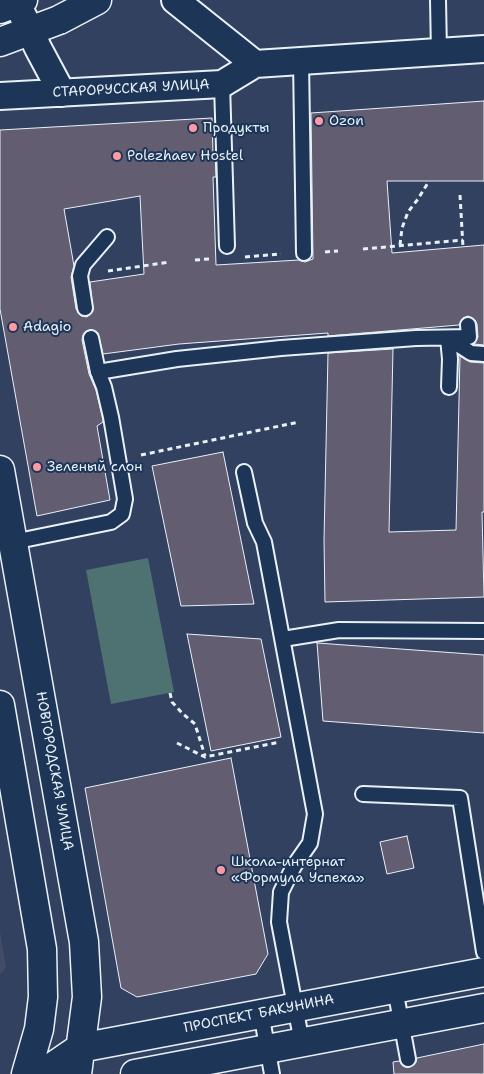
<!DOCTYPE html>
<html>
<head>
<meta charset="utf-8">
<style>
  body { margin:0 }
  canvas { display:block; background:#32415f }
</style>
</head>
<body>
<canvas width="484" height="1074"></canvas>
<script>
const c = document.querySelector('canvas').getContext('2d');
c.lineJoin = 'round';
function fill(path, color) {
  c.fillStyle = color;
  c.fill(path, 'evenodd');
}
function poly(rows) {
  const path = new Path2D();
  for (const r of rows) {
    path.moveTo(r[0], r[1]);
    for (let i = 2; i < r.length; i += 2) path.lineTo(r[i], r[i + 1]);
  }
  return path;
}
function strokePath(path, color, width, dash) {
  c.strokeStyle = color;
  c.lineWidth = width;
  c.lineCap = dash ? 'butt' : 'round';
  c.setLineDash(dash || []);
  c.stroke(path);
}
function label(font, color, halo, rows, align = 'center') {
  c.font = font + ' "Shantell Sans",sans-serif';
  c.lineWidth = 4;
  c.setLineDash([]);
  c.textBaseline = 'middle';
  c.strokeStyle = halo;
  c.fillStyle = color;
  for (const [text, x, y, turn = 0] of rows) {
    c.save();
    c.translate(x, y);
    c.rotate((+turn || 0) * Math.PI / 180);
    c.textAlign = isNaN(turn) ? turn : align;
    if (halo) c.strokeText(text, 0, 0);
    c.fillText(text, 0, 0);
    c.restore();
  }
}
const built = poly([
  [0,932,6,967,0,975]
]);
const green = poly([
  [148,558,174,692,111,704,86,570]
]);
const building = poly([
  [484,101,484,181,387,181,392,253,484,245,484,345,474,344,478,337,477,324,475,320,468,316,463,318,459,325,328,336,328,333,179,344,103,354,98,333,93,330,89,330,83,335,82,340,89,374,96,390,103,420,103,422,97,426,110,500,37,516,0,309,0,130,212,118,213,153,215,153,216,177,213,177,216,265,299,260,305,262,313,259,311,113,484,101],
  [140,196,144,274,90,282,93,311,87,317,81,316,76,309,71,277,74,266,64,209,140,196],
  [393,349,389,532,456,530,460,356,470,362,484,363,484,512,482,512,484,597,325,602,324,540,328,353,393,349],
  [223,452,254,604,181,606,152,466,223,452],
  [187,634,261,639,281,737,211,751,187,634],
  [317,643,484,655,484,733,323,721,317,643],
  [231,758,268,954,256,974,137,997,121,988,85,788,231,758],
  [407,836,414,868,387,874,380,842,407,836],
  [484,1044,484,1074,394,1074,393,1062,399,1061,405,1067,410,1067,416,1062,417,1058,484,1044]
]);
const path = poly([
  [460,195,463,247],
  [400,245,402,228,408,212,418,199,429,181],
  [363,249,463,240],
  [325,252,338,251],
  [245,257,281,254],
  [195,260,209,259],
  [108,271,170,262],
  [141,455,299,422],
  [170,693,172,702,183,714,195,724,205,756],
  [177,743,205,757,280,742]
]);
const lane = poly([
  [438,0,439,52],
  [301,61,304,253],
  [222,84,227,246],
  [85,308,80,276,83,265,107,237],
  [98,372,177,359,281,348,416,338,469,337,468,325],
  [449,387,450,359,448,338,471,353,484,354],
  [244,472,255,523,264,542,315,814,310,843,294,866,281,892,279,922,302,1043],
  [13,542,111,522,122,514,125,499,111,417,104,387,98,372,91,338],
  [283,639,339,630,483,631],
  [363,794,460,798,484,952],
  [395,989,408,1059],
  [261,1013,272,1074]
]);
const street = poly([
  [175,0,255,64],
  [17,3,38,48,62,93],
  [0,96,222,84,255,64,484,49]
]);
const secondary = poly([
  [0,9,23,0],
  [0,42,59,20,97,0],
  [0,470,84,942,87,997,77,1074],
  [0,705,42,949,43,997,39,1029,26,1074],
  [42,1074,80,1048,484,972],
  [135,1074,484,1008]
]);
const markers = [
  [319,121,5,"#ff9aa2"],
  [193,128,5,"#ff9aa2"],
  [117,156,5,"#ff9aa2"],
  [13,327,5,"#ff9aa2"],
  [37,467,5,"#ff9aa2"],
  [221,870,5,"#ff9aa2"]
];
const streetNames = [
  ["СТАРОРУССКАЯ УЛИЦА",131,89,-3],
  ["НОВГОРОДСКАЯ УЛИЦА",54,771,80],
  ["ПРОСПЕКТ БАКУНИНА",259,1014,-11]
];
const poiNames = [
  ["Ozon",329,121],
  ["Продукты",203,128],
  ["Polezhaev Hostel",127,156],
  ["Adagio",23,327],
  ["Зеленый слон",47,467],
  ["Школа-интернат",231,862],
  ["«Формула Успеха»",231,878]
];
fill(built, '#434c67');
fill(green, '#4e7172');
fill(building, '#625d71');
strokePath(building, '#e8f1f8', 1);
strokePath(lane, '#e8f1f8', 18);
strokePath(street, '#e8f1f8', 30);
strokePath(secondary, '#e8f1f8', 31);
strokePath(path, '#e8f1f8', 3, [5, 4]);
strokePath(lane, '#1d3557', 14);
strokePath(street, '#1d3557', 26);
strokePath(secondary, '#1d3557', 28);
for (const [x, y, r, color] of markers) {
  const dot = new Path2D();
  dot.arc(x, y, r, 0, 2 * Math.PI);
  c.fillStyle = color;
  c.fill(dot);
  strokePath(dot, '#1d3557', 2);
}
label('14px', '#e8f1f8', '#1d3557', streetNames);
label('14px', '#e8f1f8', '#1d3557', poiNames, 'left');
</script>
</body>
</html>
